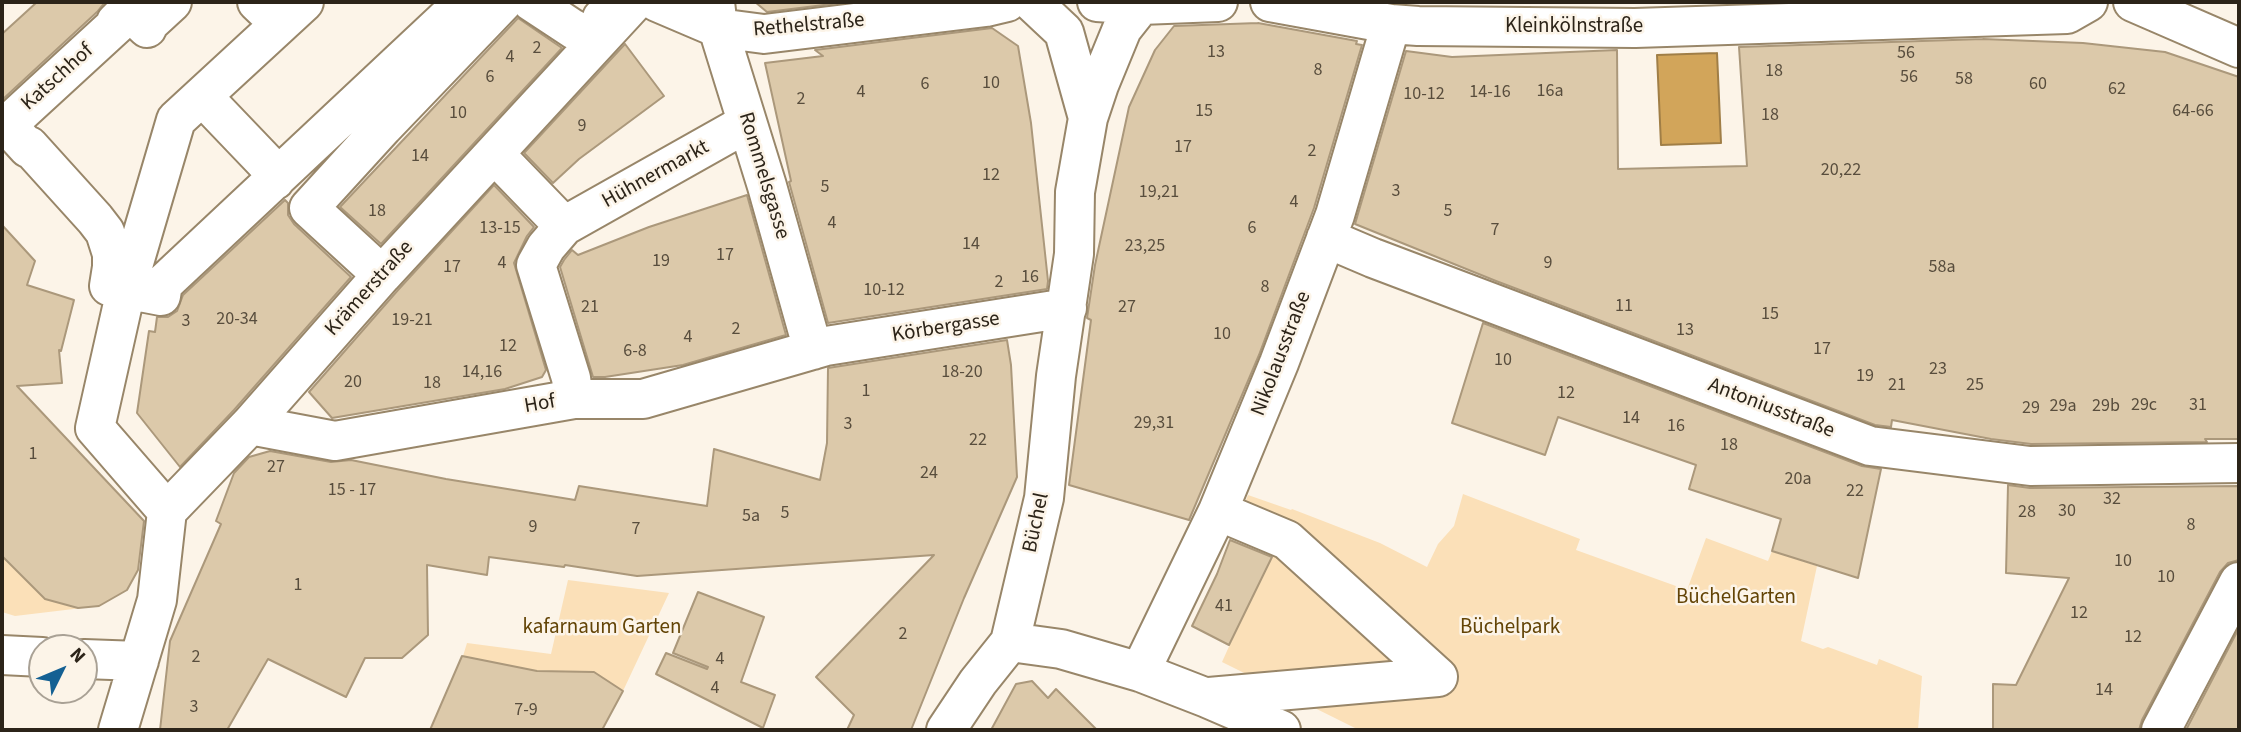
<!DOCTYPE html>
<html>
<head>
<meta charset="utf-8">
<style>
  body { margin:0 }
  #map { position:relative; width:2241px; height:732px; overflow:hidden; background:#fcf4e8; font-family:"Source Sans 3",sans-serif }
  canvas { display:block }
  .frame { position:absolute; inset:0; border:4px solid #2c2419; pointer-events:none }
  .north { position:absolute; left:28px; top:634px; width:70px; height:70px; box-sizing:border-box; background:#fcf4e8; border:2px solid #a9a195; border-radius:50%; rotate:47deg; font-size:19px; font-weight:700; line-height:28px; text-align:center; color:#2c2419 }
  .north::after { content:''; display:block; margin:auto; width:24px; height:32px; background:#146093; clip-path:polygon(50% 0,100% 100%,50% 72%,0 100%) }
</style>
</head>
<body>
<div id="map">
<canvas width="2241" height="732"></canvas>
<div class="frame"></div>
<div class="north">N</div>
</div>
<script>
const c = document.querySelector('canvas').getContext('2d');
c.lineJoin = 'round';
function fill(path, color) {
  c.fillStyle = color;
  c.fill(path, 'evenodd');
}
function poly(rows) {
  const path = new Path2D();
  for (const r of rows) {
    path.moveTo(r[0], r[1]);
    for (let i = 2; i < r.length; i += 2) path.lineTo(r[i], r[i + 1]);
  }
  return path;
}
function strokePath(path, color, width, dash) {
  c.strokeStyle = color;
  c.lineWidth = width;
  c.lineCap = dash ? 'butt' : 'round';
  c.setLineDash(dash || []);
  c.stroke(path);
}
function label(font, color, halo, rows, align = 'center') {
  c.font = font + ' "Source Sans 3",sans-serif';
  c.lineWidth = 5;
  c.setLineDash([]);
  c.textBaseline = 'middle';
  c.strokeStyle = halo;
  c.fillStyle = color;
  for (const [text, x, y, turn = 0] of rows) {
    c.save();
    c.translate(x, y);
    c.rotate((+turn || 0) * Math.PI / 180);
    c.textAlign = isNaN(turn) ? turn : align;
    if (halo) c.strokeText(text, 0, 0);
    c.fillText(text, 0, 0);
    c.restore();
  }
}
const green = poly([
  [1463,494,1580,539,1576,550,1687,590,1706,538,1768,561,1772,551,1817,566,1801,641,1823,649,1828,647,1877,665,1879,659,1922,676,1918,730,1359,730,1222,662,1255,589,1268,567,1276,547,1234,530,1248,495,1291,510,1292,509,1380,543,1427,567,1438,544,1454,526],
  [3,537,37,591,55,602,62,604,81,597,82,608,15,616,2,612],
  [568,580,669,593,623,691,594,672,537,671,463,656,467,643,551,654]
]);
const water = poly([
  [1717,53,1721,143,1661,145,1657,55,1717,53]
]);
const building = poly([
  [37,2,105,2,97,12,2,100,2,34,37,2],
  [755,2,848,2,767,12,755,2],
  [518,18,562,48,381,244,340,207,518,18],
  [1258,23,1357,41,1356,44,1362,45,1314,208,1259,355,1189,520,1069,485,1091,320,1087,318,1095,265,1129,107,1155,50,1174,26,1258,23],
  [992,28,1018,46,1031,123,1048,281,1047,289,828,323,789,182,791,181,765,63,823,56,815,50,992,28],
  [1983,39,2083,43,2165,52,2239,77,2239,439,2205,439,2207,442,2031,444,1991,439,1892,420,1891,427,1875,425,1496,281,1355,224,1406,51,1452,57,1617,50,1618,169,1747,166,1739,47,1983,39],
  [625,44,664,96,579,159,553,183,524,153,625,44],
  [494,185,534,227,527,236,514,263,546,370,542,377,505,389,332,418,309,392,398,290,494,185],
  [747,195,786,335,683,365,605,377,593,377,560,267,564,260,572,250,578,255,649,227,747,195],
  [285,200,288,203,288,215,294,224,351,277,234,410,180,467,137,413,149,331,155,332,157,317,168,317,177,311,183,295,285,200],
  [2,225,35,261,27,285,74,300,61,351,59,350,62,383,17,386,144,521,138,570,127,590,99,606,78,608,45,599,2,556,2,225],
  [1483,323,1862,466,1881,469,1858,578,1772,551,1781,519,1689,489,1696,465,1558,417,1545,455,1452,423,1483,323],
  [1007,340,1011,365,1017,477,964,598,911,730,847,730,854,715,816,677,934,555,637,576,565,565,564,567,489,557,487,575,427,565,428,635,402,658,365,658,346,697,268,659,227,730,160,730,170,641,221,524,216,521,234,473,249,457,270,451,331,462,351,460,446,479,575,500,579,486,707,506,714,449,820,480,827,443,828,368,1007,340],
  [2008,485,2030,488,2239,486,2239,560,2228,563,2220,572,2142,720,2139,730,1993,730,1993,684,2016,685,2069,578,2006,573,2008,485],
  [1230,540,1272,557,1229,645,1192,626,1217,574,1230,540],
  [698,592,764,617,741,682,775,695,763,728,656,674,666,653,707,669,708,667,673,653,698,592],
  [2239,628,2239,730,2186,730,2239,628],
  [462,656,537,671,594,672,623,691,602,730,430,730,462,656],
  [1032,681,1048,698,1056,689,1097,730,991,730,1016,684,1032,681]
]);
const street = poly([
  [172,2,147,25,147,28,128,10,116,22,117,24,7,125,28,148,29,146,95,219,105,232,112,254,112,267,109,286,161,296,163,284,464,2],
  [257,2,280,24],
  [532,2,573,29,598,41,602,18],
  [657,2,718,28,764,34,986,7,1007,2],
  [715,2,718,28,767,186,813,350],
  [1032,2,1064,32,1088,118],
  [1097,2,1141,5,1218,2],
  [1270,2,1391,24,1418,26,1635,28,2067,14,2088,2],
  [2133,2,2239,48],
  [202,96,269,166,275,180],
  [492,156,506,166,564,226,546,247,536,265,571,378,574,399],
  [564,226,747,123],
  [1326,238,1373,258,1870,446,2030,466,2239,463],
  [382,275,309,208,383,127,503,2],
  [250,425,335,441,574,399,643,399,826,346,1067,308],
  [167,511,95,428,126,290,176,120,304,2],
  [1218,511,1287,540,1438,677],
  [1010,642,1061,649,1140,672,1207,698,1281,730],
  [2,655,42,657],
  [84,659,139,661],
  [1140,672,1218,511,1279,363,1335,215,1391,24],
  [1209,697,1438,677],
  [118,730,157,600,167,511,250,425,382,275,634,2],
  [946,730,978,682,1010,642,1044,498,1056,376,1074,254,1075,192,1088,118,1099,85,1122,29,1141,5],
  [2161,730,2239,582]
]);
const numberNames = [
  ["2",537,49],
  ["13",1216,53],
  ["56",1906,54],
  ["4",510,58],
  ["8",1318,71],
  ["18",1774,72],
  ["6",490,78],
  ["56",1909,78],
  ["58",1964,80],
  ["10",991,84],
  ["6",925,85],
  ["60",2038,85],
  ["62",2117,90],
  ["16a",1550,92],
  ["4",861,93],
  ["14-16",1490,93],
  ["10-12",1424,95],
  ["2",801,100],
  ["15",1204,112],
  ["64-66",2193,112],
  ["10",458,114],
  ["18",1770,116],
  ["9",582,127],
  ["17",1183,148],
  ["2",1312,152],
  ["14",420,157],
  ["20,22",1841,171],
  ["12",991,176],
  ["5",825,188],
  ["3",1396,192],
  ["19,21",1159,193],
  ["4",1294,203],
  ["18",377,212],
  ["5",1448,212],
  ["4",832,224],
  ["13-15",500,229],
  ["6",1252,229],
  ["7",1495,231],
  ["14",971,245],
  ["23,25",1145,247],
  ["17",725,256],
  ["19",661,262],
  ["4",502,264],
  ["9",1548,264],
  ["17",452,268],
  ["58a",1942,268],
  ["16",1030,278],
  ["2",999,283],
  ["8",1265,288],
  ["10-12",884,291],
  ["11",1624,307],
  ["21",590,308],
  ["27",1127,308],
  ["15",1770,315],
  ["20-34",237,320],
  ["19-21",412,321],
  ["3",186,322],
  ["2",736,330],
  ["13",1685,331],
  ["10",1222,335],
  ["4",688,338],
  ["12",508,347],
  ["17",1822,350],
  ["6-8",635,352],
  ["10",1503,361],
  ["23",1938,370],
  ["14,16",482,373],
  ["18-20",962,373],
  ["19",1865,377],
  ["20",353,383],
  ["18",432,384],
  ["21",1897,386],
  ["25",1975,386],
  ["1",866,392],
  ["12",1566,394],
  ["29c",2144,406],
  ["31",2198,406],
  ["29a",2063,407],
  ["29b",2106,407],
  ["29",2031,409],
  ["14",1631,419],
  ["29,31",1154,424],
  ["3",848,425],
  ["16",1676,427],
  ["22",978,441],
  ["18",1729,446],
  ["1",33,455],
  ["27",276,468],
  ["24",929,474],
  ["20a",1798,480],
  ["15 - 17",352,491],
  ["22",1855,492],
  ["32",2112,500],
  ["30",2067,512],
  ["28",2027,513],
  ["5",785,514],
  ["5a",751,517],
  ["8",2191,526],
  ["9",533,528],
  ["7",636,530],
  ["10",2123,562],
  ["10",2166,578],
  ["1",298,586],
  ["41",1224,607],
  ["12",2079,614],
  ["2",903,635],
  ["12",2133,638],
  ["2",196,658],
  ["4",720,660],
  ["4",715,689],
  ["14",2104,691],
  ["3",194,708],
  ["7-9",526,711]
];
const streetNames = [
  ["Rethelstraße",809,26,-5],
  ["Kleinkölnstraße",1574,27],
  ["Katschhof",58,78,-42],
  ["Hühnermarkt",656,175,-29],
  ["Rommelsgasse",763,176,73],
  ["Krämerstraße",370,289,-48],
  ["Körbergasse",946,328,-9],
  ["Nikolausstraße",1282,354,-69],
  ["Hof",540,405,-10],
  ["Antoniusstraße",1771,409,21],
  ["Büchel",1037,523,-78]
];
const parkNames = [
  ["BüchelGarten",1736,598],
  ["kafarnaum Garten",602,628],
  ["Büchelpark",1510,628]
];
fill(green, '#fbe0b8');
fill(water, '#d2a55a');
strokePath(water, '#a07e46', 2);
fill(building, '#dcc9aa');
strokePath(building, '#ab987b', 2);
strokePath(street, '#988669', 42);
strokePath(street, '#fff', 38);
label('18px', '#584d3d', null, numberNames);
label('21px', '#2c2419', '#fcf4e8', streetNames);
label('21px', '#634406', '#fcf4e8', parkNames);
</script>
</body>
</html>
